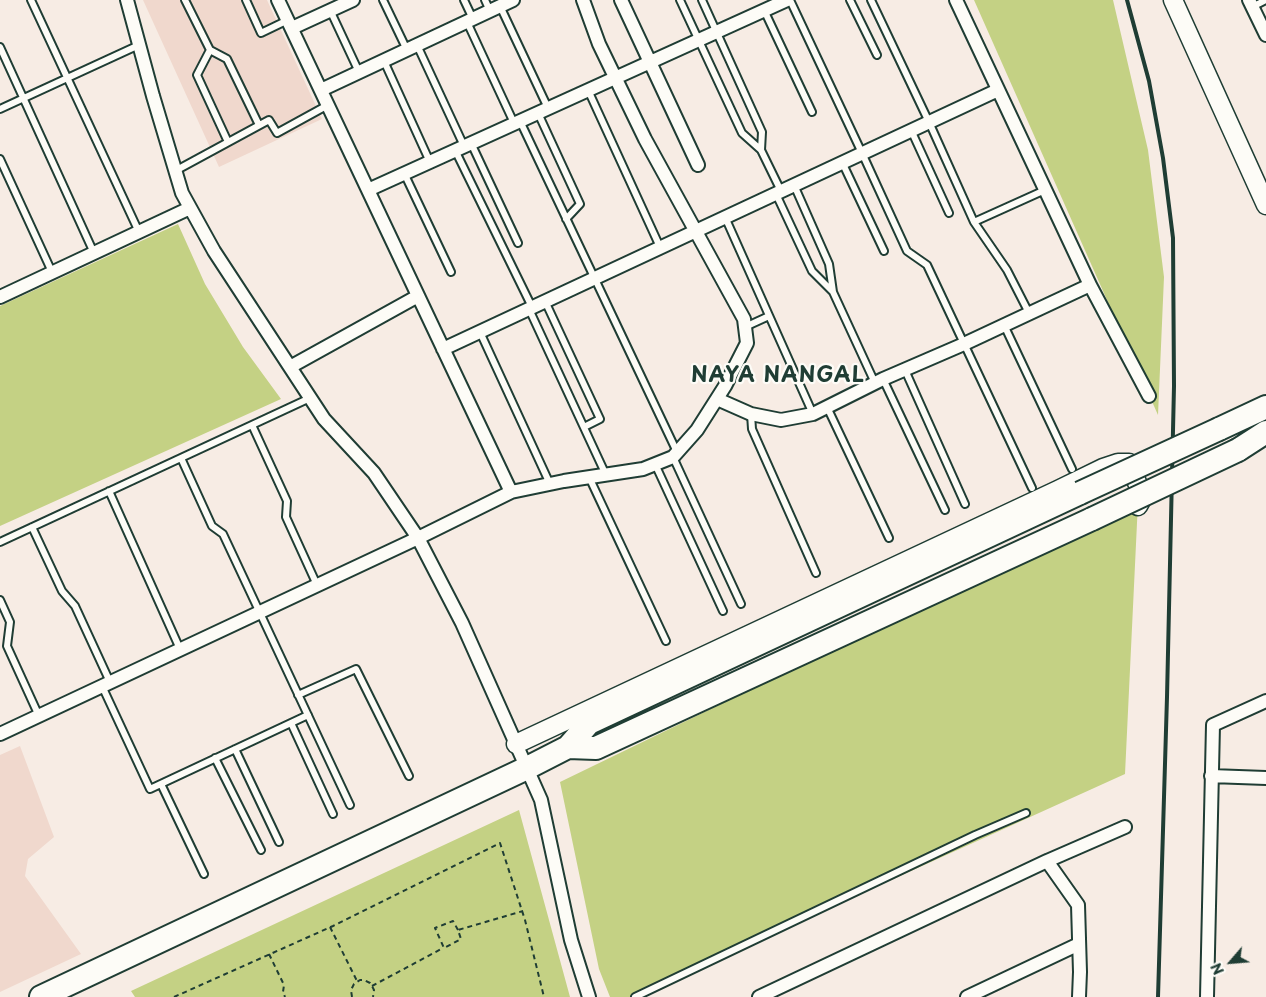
<!DOCTYPE html>
<html>
<head>
<meta charset="utf-8">
<style>
  body { margin:0 }
  #map { position:relative; width:1266px; height:997px; overflow:hidden; background:#f7ece4; font-family:"Playpen Sans",sans-serif }
  canvas { display:block }
  .north { position:absolute; left:1206px; top:937px; width:50px; height:50px; -webkit-text-stroke:4px #fdfcf7; paint-order:stroke; rotate:243deg; font-size:14px; font-weight:700; line-height:20px; text-align:center; color:#1f3d34 }
  .north::after { content:''; display:block; margin:auto; width:18px; height:22px; background:#1f3d34; clip-path:polygon(50% 0,100% 100%,50% 72%,0 100%) }
</style>
</head>
<body>
<div id="map">
<canvas width="1266" height="997"></canvas>
<div class="north">N</div>
</div>
<script>
const c = document.querySelector('canvas').getContext('2d');
c.lineJoin = 'round';
function fill(path, color) {
  c.fillStyle = color;
  c.fill(path, 'evenodd');
}
function poly(rows) {
  const path = new Path2D();
  for (const r of rows) {
    path.moveTo(r[0], r[1]);
    for (let i = 2; i < r.length; i += 2) path.lineTo(r[i], r[i + 1]);
  }
  return path;
}
function strokePath(path, color, width, dash) {
  c.strokeStyle = color;
  c.lineWidth = width;
  c.lineCap = dash ? 'butt' : 'round';
  c.setLineDash(dash || []);
  c.stroke(path);
}
function label(font, color, halo, rows, align = 'center') {
  c.font = font + ' "Playpen Sans",sans-serif';
  c.lineWidth = 4.5;
  c.setLineDash([]);
  c.textBaseline = 'middle';
  c.strokeStyle = halo;
  c.fillStyle = color;
  for (const [text, x, y, turn = 0] of rows) {
    c.save();
    c.translate(x, y);
    c.rotate((+turn || 0) * Math.PI / 180);
    c.textAlign = isNaN(turn) ? turn : align;
    if (halo) c.strokeText(text, 0, 0);
    c.fillText(text, 0, 0);
    c.restore();
  }
}
const built = poly([
  [143,0,267,0,322,119,219,167],
  [20,746,54,837,28,859,25,876,81,954,0,992,0,755]
]);
const green = poly([
  [974,0,1113,0,1148,150,1164,277,1158,415],
  [178,224,205,284,243,347,281,399,0,526,0,306],
  [1138,502,1125,774,633,997,610,997,599,969,560,782],
  [519,810,570,997,135,997,131,991]
]);
const path = poly([
  [330,927,357,981],
  [458,930,453,921,435,928,444,948,461,939,458,930,523,911],
  [269,954,284,985,283,992,285,997],
  [372,986,443,948],
  [174,997,333,926,500,843,525,920,544,997],
  [352,997,351,990,354,984,360,980,364,980,370,983,372,986,374,990,373,997]
]);
const lane = poly([
  [31,0,139,232],
  [185,0,210,50,227,59,259,125],
  [246,0,261,33,288,20],
  [383,0,407,50],
  [464,0,473,19],
  [485,0,490,11],
  [680,0,742,133,761,150,781,191],
  [702,0,762,132,761,150],
  [790,0,862,153,907,251,927,265,1032,488],
  [850,0,877,55],
  [871,0,929,122,974,222,1045,190],
  [500,6,548,108],
  [1252,7,1266,0],
  [330,10,359,72],
  [764,10,812,112],
  [467,22,514,123],
  [417,45,464,146],
  [0,47,94,253],
  [210,50,197,75,228,142],
  [384,61,430,162],
  [588,90,660,247],
  [0,109,139,45],
  [538,113,580,204,566,219],
  [520,121,677,452],
  [911,130,949,213],
  [471,143,518,243],
  [455,150,532,307],
  [0,159,52,272],
  [842,162,884,251],
  [175,171,269,120,277,133,328,105],
  [404,173,451,272],
  [794,185,829,264,833,292],
  [776,194,812,271,833,292,875,383],
  [725,217,813,414],
  [974,222,1007,270,1029,313],
  [545,301,600,419,584,427],
  [529,309,606,475],
  [1004,325,1072,469],
  [745,327,769,316],
  [480,332,550,484],
  [905,370,965,504],
  [883,379,945,510],
  [827,407,889,538],
  [751,414,752,429,816,573],
  [252,425,287,501,286,517,317,585],
  [673,457,741,604],
  [181,458,212,526,223,534,350,805],
  [655,464,723,611],
  [589,477,666,641],
  [109,491,180,649],
  [32,527,62,591,75,606,110,682],
  [0,542,310,398],
  [0,600,10,622,7,646,39,716],
  [102,686,150,789,308,715],
  [298,695,356,669,409,776],
  [291,723,333,814],
  [235,749,279,842],
  [215,758,261,850],
  [161,784,204,874],
  [635,997,975,835,1026,813]
]);
const street = poly([
  [127,0,153,96,182,193,214,251,324,419,374,473,418,538,462,623,541,800,571,940,589,997],
  [278,0,511,492],
  [621,0,698,165],
  [956,0,1090,285,1149,396],
  [1249,0,1266,35],
  [292,28,353,0],
  [321,90,513,0],
  [368,190,787,0],
  [0,297,190,208],
  [443,349,998,90],
  [290,367,418,296],
  [717,399,751,414,781,420,813,414,883,379,964,344,1090,285],
  [0,734,418,538,511,492,564,481,643,469,673,457,697,430,725,386,747,343,744,319,645,139,599,44,583,0],
  [1211,776,1266,778],
  [1047,861,1078,905,1080,972,1079,997],
  [759,997,1047,861,1125,827],
  [967,997,1079,944],
  [1207,997,1213,725,1266,701]
]);
const secondary = poly([
  [1173,0,1266,205],
  [516,744,1058,490,1103,468,1118,463,1129,463,1143,497,1138,506]
]);
const highway = poly([
  [1219,429,1266,407],
  [1238,450,1266,432],
  [568,747,596,748,1092,519],
  [41,997,527,768,568,747,589,723,1080,493]
]);
const rail = poly([
  [1127,0,1149,81,1163,158,1173,238,1174,386,1167,697,1158,997]
]);
const highwayBridge = poly([
  [1080,493,1219,429],
  [1092,519,1238,450]
]);
const districtNames = [
  ["NAYA NANGAL",778,376]
];
fill(built, '#f0d8cd');
fill(green, '#c4d184');
strokePath(lane, '#1f3d34', 10);
strokePath(street, '#1f3d34', 16);
strokePath(secondary, '#1f3d34', 21);
strokePath(highway, '#1f3d34', 26);
strokePath(path, '#1f3d34', 2, [5, 4]);
strokePath(lane, '#fdfcf7', 6);
strokePath(street, '#fdfcf7', 12);
strokePath(secondary, '#fdfcf7', 18);
strokePath(highway, '#fdfcf7', 22);
strokePath(rail, '#1f3d34', 4);
strokePath(highwayBridge, '#1f3d34', 26, []);
strokePath(highwayBridge, '#fdfcf7', 22);
c.letterSpacing = '1px';
label('bold 21px', '#1f3d34', '#fdfcf7', districtNames);
c.letterSpacing = '0px';
</script>
</body>
</html>
